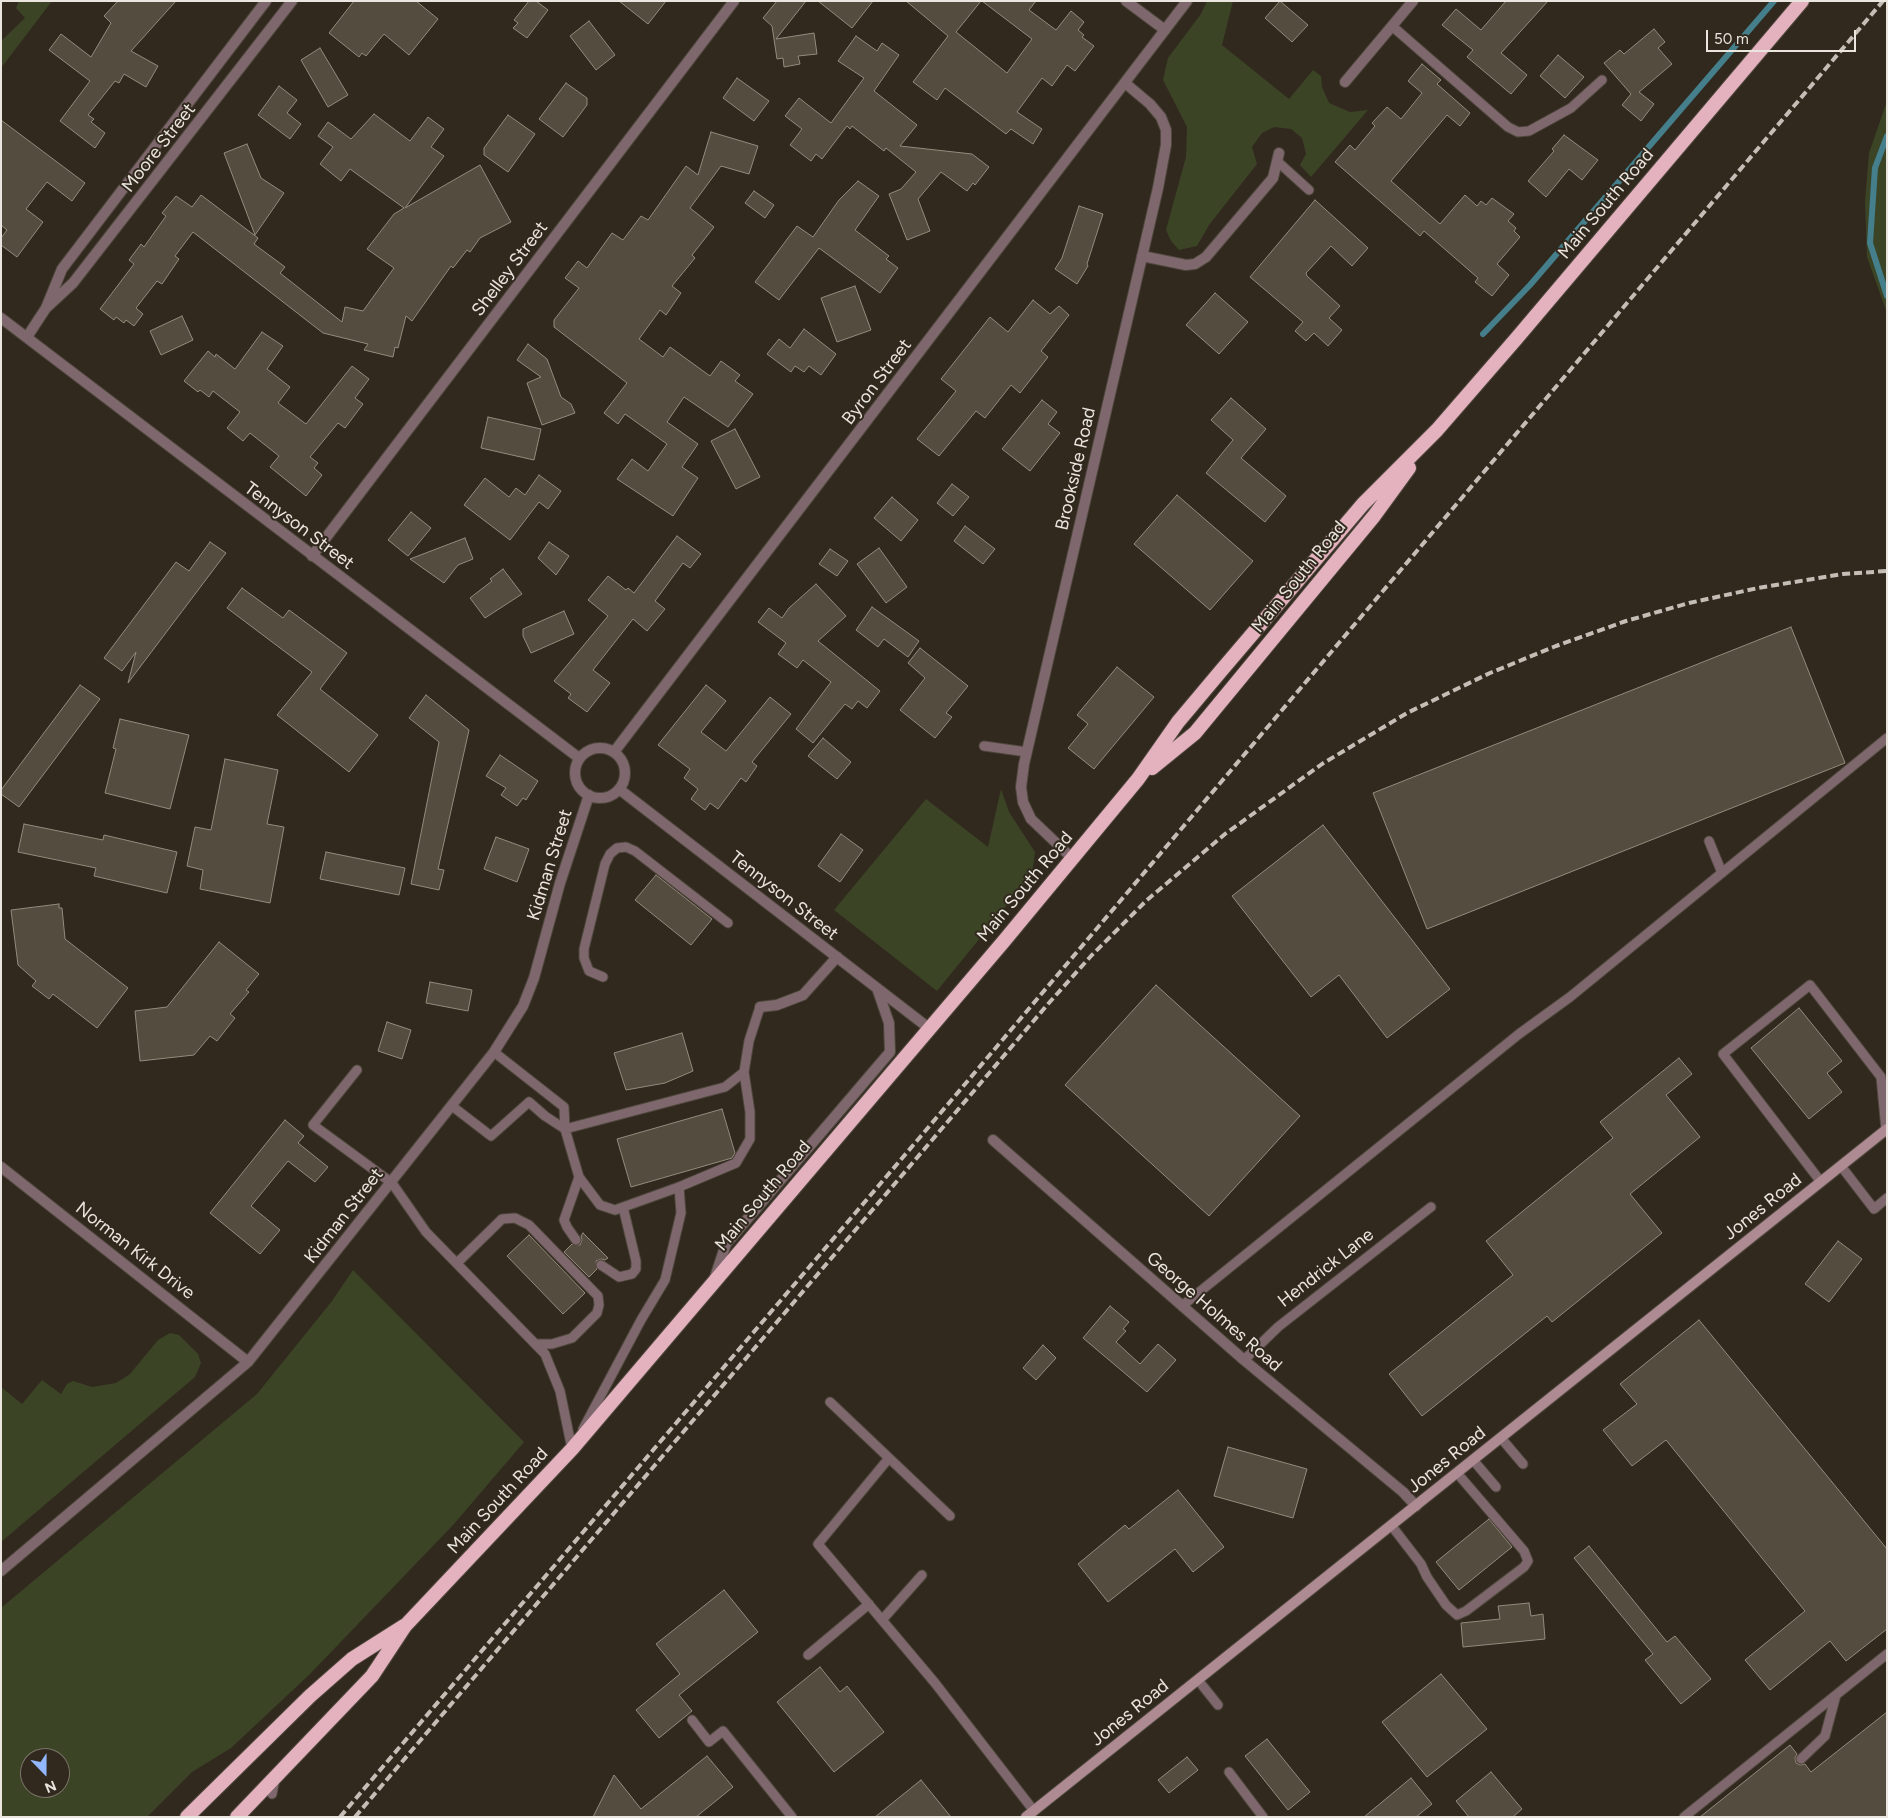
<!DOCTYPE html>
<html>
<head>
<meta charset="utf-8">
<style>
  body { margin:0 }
  #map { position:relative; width:1888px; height:1818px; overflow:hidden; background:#31291e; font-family:Figtree,sans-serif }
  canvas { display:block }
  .frame { position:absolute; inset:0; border:2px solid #eae5de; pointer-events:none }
  .north { position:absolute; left:20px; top:1748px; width:50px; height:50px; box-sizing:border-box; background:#31291e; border:1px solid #7b746b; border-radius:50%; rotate:158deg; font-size:14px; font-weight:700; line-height:20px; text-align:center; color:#eae5de }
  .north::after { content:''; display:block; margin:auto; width:18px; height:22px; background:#92b7fd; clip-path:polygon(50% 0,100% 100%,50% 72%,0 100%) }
  .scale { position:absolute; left:1706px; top:30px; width:150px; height:22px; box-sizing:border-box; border:2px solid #eae5de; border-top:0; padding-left:6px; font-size:15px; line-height:18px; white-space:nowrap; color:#eae5de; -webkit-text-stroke:4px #31291e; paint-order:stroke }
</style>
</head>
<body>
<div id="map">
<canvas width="1888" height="1818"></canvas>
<div class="frame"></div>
<div class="north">N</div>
<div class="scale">50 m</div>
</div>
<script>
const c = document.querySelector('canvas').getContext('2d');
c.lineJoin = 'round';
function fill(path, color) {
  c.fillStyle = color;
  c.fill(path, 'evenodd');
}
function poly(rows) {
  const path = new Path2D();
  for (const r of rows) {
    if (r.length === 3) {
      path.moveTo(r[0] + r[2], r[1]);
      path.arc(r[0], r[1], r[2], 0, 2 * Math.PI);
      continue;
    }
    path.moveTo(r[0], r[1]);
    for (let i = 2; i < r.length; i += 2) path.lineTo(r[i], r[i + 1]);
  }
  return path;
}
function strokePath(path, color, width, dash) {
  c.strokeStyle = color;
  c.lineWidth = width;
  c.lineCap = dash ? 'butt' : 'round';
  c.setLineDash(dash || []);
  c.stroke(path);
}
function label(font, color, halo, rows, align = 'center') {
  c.font = font + ' Figtree,sans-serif';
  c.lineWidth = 4;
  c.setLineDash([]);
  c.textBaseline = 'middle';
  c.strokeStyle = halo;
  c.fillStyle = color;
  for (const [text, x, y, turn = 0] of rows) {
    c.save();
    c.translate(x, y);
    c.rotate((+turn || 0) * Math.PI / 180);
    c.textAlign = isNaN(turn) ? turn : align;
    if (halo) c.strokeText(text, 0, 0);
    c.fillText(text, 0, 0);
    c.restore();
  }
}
const green = poly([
  [19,1,52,1,1,68,1,41,25,18,16,8],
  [1207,1,1233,1,1222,45,1289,99,1313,70,1321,76,1322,87,1329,103,1350,112,1368,110,1311,177,1300,165,1306,154,1302,138,1291,129,1274,127,1262,133,1252,147,1257,164,1209,225,1197,246,1179,250,1171,241,1166,230,1186,157,1187,127,1163,80,1168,58,1201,14],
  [1887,101,1887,313,1867,257,1865,202,1869,153],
  [1001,789,1009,812,1035,852,1032,874,937,991,834,910,926,799,988,847],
  [353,1270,524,1442,454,1524,309,1675,231,1748,192,1772,147,1817,1,1817,1,1608,257,1394,332,1301],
  [30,1758,60,1758,60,1788,30,1788],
  [170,1333,179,1335,198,1354,201,1363,195,1377,1,1542,1,1387,22,1404,42,1380,61,1394,67,1384,73,1381,92,1387,116,1383,130,1374,158,1340]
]);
const stream = poly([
  [1887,136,1875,168,1870,243,1887,296],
  [1483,334,1530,285,1774,1]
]);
const building = poly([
  [118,1,176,1,131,51,158,66,146,87,124,74,119,83,115,81,88,115,94,119,91,122,105,133,95,148,60,121,90,81,49,50,61,34,91,57,111,23,104,16,118,1],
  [354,1,416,1,438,19,409,55,384,34,366,56,362,53,359,57,329,33,354,1],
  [529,1,536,1,548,10,527,38,513,28,518,23,514,20,529,1],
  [619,1,666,1,648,24,619,1],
  [777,1,806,1,776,39,814,33,817,54,798,56,800,64,784,67,783,58,777,59,772,26,763,18,777,1],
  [818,1,873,1,852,28,818,1],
  [906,1,981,1,956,32,1007,73,1032,39,982,1,1036,1,1029,10,1056,30,1071,11,1084,22,1078,30,1084,35,1082,37,1094,46,1075,71,1067,65,1052,86,1042,78,1017,112,1042,129,1033,144,1011,129,1006,134,945,88,937,100,913,82,948,36,906,1],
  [1280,1,1308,25,1292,42,1265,18,1280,1],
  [1506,1,1548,1,1501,53,1527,75,1511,94,1467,57,1473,50,1442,25,1456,9,1481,30,1506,1],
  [589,21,615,55,596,70,570,36,589,21],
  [1654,29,1665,42,1658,48,1672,64,1639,92,1654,104,1641,121,1622,105,1631,94,1604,63,1620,50,1624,54,1654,29],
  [856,36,877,51,882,43,899,55,874,91,917,125,900,146,972,154,989,167,975,185,973,183,967,191,941,172,918,199,930,231,907,240,889,194,901,189,916,172,886,148,884,151,852,126,850,129,847,126,822,159,816,154,811,161,790,145,802,129,785,116,799,98,831,123,864,78,838,61,856,36],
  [320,48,348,95,328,107,301,60,320,48],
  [1558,55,1584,77,1565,98,1540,76,1558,55],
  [1422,64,1441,80,1437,84,1470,113,1460,126,1447,115,1391,181,1440,224,1465,195,1477,206,1481,201,1486,205,1492,198,1514,214,1508,221,1516,228,1514,231,1520,237,1497,264,1509,275,1492,296,1475,282,1478,278,1424,231,1420,236,1335,162,1350,145,1355,150,1375,126,1372,123,1387,107,1401,119,1422,93,1408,81,1422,64],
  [737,78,769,101,754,121,723,98,737,78],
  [566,83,587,98,587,105,563,137,539,119,566,83],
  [279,86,297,100,287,113,301,124,290,139,258,115,279,86],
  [374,114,410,141,428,117,444,129,431,147,444,156,405,208,480,165,511,222,480,238,470,252,467,250,453,268,451,266,412,321,406,316,398,348,395,347,393,357,364,350,368,344,323,333,193,232,175,256,179,259,162,284,157,281,136,308,143,314,134,326,126,320,124,323,116,317,114,320,100,309,134,264,129,260,141,244,144,247,166,216,162,213,176,196,192,207,201,195,258,238,254,244,285,267,280,273,342,322,345,307,363,311,394,268,367,249,394,214,404,208,350,169,341,181,320,164,333,147,318,136,328,122,351,139,374,114],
  [508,115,535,134,508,172,484,155,484,148,508,115],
  [1,120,85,183,72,201,47,182,26,209,43,222,17,257,1,245,1,238,7,230,1,225,1,120],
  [711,132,758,146,749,174,721,166,690,208,714,227,692,255,695,258,672,286,681,293,666,315,660,310,639,339,663,357,670,347,710,376,721,361,740,375,735,381,753,394,728,427,684,397,667,422,698,444,682,467,698,478,673,516,617,479,632,459,648,471,667,444,625,414,618,424,604,413,627,383,554,327,554,320,579,288,565,278,578,261,587,268,612,233,623,240,641,216,648,220,686,166,698,175,711,132],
  [1564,135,1598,160,1582,180,1569,169,1546,197,1528,181,1554,151,1552,149,1564,135],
  [247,144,261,178,284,193,255,235,224,153,247,144],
  [858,181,879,196,855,230,889,256,886,259,898,268,880,293,819,248,779,300,755,282,797,226,813,237,839,200,858,181],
  [754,191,774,205,765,218,745,203,754,191],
  [1315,200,1368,248,1352,266,1331,246,1306,273,1307,276,1340,306,1329,318,1342,330,1328,346,1314,333,1306,341,1295,331,1303,322,1250,277,1315,200],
  [1079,206,1103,214,1087,264,1088,266,1077,284,1055,269,1062,258,1079,206],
  [855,286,871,330,837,342,821,298,855,286],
  [1215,293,1248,322,1219,354,1186,325,1215,293],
  [1033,300,1050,314,1059,306,1069,315,1041,351,1048,357,1020,393,1011,385,985,418,976,411,939,456,917,439,956,391,941,379,990,317,1008,332,1033,300],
  [182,316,193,340,161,355,150,331,182,316],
  [804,329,836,354,821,375,809,366,804,372,795,366,791,372,767,354,779,339,790,348,804,329],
  [262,332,283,346,267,369,290,387,278,403,306,424,352,366,369,379,355,398,363,404,345,428,338,423,310,457,318,463,314,468,322,475,306,496,270,467,279,456,250,433,243,441,227,428,240,412,213,391,209,397,200,390,198,392,184,381,208,351,215,357,216,354,235,369,262,332],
  [528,344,547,359,561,397,571,404,575,413,542,425,527,383,541,377,517,360,528,344],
  [1231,398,1266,429,1241,458,1286,496,1265,522,1206,473,1233,440,1211,420,1231,398],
  [1042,400,1057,412,1048,424,1060,433,1030,471,1002,449,1042,400],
  [488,417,541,429,534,460,481,448,488,417],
  [735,429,760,477,736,489,711,441,735,429],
  [539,475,561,491,548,509,539,502,510,540,464,505,485,478,509,497,516,488,525,495,539,475],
  [952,484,969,497,953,516,937,503,952,484],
  [1177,495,1253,561,1210,610,1134,544,1177,495],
  [892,497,918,520,901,541,874,518,892,497],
  [411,512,431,528,408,556,388,540,411,512],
  [965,526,995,549,983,564,954,541,965,526],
  [677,536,701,554,690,568,683,563,655,601,665,609,647,631,633,619,593,670,610,683,587,712,568,698,571,694,554,681,608,616,588,600,608,576,626,590,628,588,634,593,677,536],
  [465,538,473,559,458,565,444,583,410,559,465,538],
  [210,542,226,553,128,683,136,652,122,671,104,658,176,562,189,571,210,542],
  [549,542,569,556,556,575,538,558,549,542],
  [879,548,907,587,886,603,857,564,879,548],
  [830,549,848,561,837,576,819,564,830,549],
  [503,569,522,594,485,618,470,598,492,581,490,579,503,569],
  [816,584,846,616,818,641,880,691,867,708,858,701,852,709,845,704,813,743,796,729,831,682,803,660,797,668,778,654,786,643,758,622,769,608,782,618,789,608,816,584],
  [242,588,283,618,289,610,347,653,320,689,378,735,349,772,277,715,312,672,227,608,242,588],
  [872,607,919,641,908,657,884,639,878,647,856,630,872,607],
  [564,611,574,634,531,653,523,636,523,629,564,611],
  [1791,627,1845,763,1427,929,1373,793,1791,627],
  [920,648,968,686,946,713,952,717,935,738,900,710,925,678,908,663,920,648],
  [1117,667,1154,697,1094,769,1068,748,1088,724,1077,715,1117,667],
  [80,685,100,699,19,807,1,794,1,790,80,685],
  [706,685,726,701,701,732,726,751,770,697,791,714,752,762,757,766,746,782,741,778,718,809,710,803,705,810,691,799,698,789,684,778,690,769,658,745,706,685],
  [426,695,469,730,438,869,444,870,439,890,411,884,439,742,409,718,426,695],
  [120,719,189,735,170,809,105,793,116,749,113,748,120,719],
  [823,738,851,762,837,779,808,756,823,738],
  [500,755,538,781,526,800,523,798,517,806,501,795,506,788,486,776,500,755],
  [225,759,278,770,267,824,284,827,270,903,200,889,203,870,187,866,195,827,211,830,225,759],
  [24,824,103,840,104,835,177,852,167,893,94,876,96,868,18,852,24,824],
  [1323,825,1450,989,1387,1038,1339,975,1311,997,1232,896,1323,825],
  [841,834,863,850,840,882,818,866,841,834],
  [496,837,529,849,517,882,484,869,496,837],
  [326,852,405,868,399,895,320,879,326,852],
  [656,875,712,919,691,945,635,900,656,875],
  [59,904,59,908,62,908,65,939,128,988,97,1028,53,994,49,999,32,986,36,981,18,965,11,910,59,904],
  [219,942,259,974,246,990,249,992,230,1014,235,1018,217,1041,210,1036,194,1055,140,1061,135,1011,167,1007,219,942],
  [430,982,472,990,468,1011,426,1003,430,982],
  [1156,985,1300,1116,1209,1216,1065,1085,1156,985],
  [1799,1008,1842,1061,1827,1073,1842,1092,1809,1119,1751,1048,1799,1008],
  [387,1022,411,1030,402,1059,378,1051,387,1022],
  [682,1033,693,1071,665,1083,626,1090,614,1053,682,1033],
  [1679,1058,1692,1074,1666,1095,1700,1137,1630,1194,1662,1233,1552,1322,1547,1316,1422,1416,1389,1374,1513,1275,1486,1241,1613,1138,1600,1122,1679,1058],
  [722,1109,735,1153,732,1158,631,1187,617,1139,722,1109],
  [285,1120,304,1136,298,1143,328,1167,315,1182,288,1161,251,1206,280,1230,260,1254,210,1213,285,1120],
  [583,1233,608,1258,605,1260,601,1259,596,1261,597,1269,589,1277,564,1252,572,1244,580,1245,582,1240,581,1236,583,1233],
  [529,1235,585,1293,563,1314,507,1256,529,1235],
  [1838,1241,1862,1259,1829,1302,1805,1284,1838,1241],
  [1110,1306,1129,1322,1123,1329,1126,1331,1116,1342,1140,1364,1158,1344,1176,1360,1147,1392,1083,1338,1110,1306],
  [1699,1320,1887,1549,1887,1629,1846,1661,1830,1641,1770,1690,1745,1660,1805,1611,1666,1440,1632,1466,1603,1430,1637,1404,1620,1384,1699,1320],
  [1043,1345,1056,1358,1036,1380,1023,1368,1043,1345],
  [1228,1447,1307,1469,1293,1518,1214,1496,1228,1447],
  [1178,1490,1224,1547,1193,1572,1175,1549,1108,1602,1078,1564,1125,1525,1129,1529,1178,1490],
  [1489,1519,1512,1547,1459,1590,1436,1562,1489,1519],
  [1589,1546,1667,1642,1675,1636,1711,1679,1681,1704,1645,1660,1653,1654,1574,1558,1589,1546],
  [724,1590,758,1632,679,1695,692,1711,659,1738,636,1710,680,1674,656,1644,724,1590],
  [1529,1603,1531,1616,1543,1614,1545,1639,1463,1647,1461,1623,1500,1619,1498,1606,1529,1603],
  [820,1667,840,1692,847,1686,884,1732,834,1772,777,1702,820,1667],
  [1441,1674,1487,1729,1427,1777,1382,1722,1441,1674],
  [1887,1712,1887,1817,1700,1817,1790,1745,1797,1754,1795,1758,1796,1763,1800,1765,1805,1764,1811,1772,1887,1712],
  [1267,1739,1310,1792,1288,1810,1245,1756,1267,1739],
  [707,1756,733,1787,696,1817,593,1817,614,1775,641,1809,707,1756],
  [1187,1757,1198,1770,1169,1793,1158,1780,1187,1757],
  [1491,1772,1522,1809,1513,1817,1469,1817,1456,1801,1491,1772],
  [1411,1778,1432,1804,1416,1817,1364,1817,1411,1778],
  [921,1780,951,1817,875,1817,921,1780]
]);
const service = poly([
  [1392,26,1508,127,1518,132,1529,131,1571,108,1602,80],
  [1278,162,1309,190],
  [984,746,1027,752],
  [1709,841,1722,873],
  [603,977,589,971,584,958,584,949,605,864,610,854,617,848,626,847,635,851,728,923],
  [494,1052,564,1107,565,1129,725,1087,744,1072,749,1041,760,1007],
  [357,1070,313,1125,392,1183,426,1232,545,1354,560,1391,572,1449],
  [452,1106,491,1136,529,1102,545,1116,565,1129,579,1177,600,1205,615,1210,679,1187,736,1163,750,1139,750,1112,744,1072],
  [1841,1166,1874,1209,1887,1198],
  [1821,1182,1723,1054,1810,985,1881,1077,1886,1130],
  [576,1240,567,1227,564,1220,579,1177],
  [457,1263,502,1219,515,1218,529,1225,598,1296,599,1305,597,1313,572,1338,552,1344,537,1344],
  [601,1265,619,1277,632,1274,636,1269,636,1261,623,1207],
  [1182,1306,1519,1034,1570,997,1887,738],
  [1244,1360,1278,1327,1431,1207],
  [830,1402,889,1458],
  [583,1429,641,1320,665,1280,681,1213,679,1187],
  [1501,1438,1523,1464],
  [1473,1460,1496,1487],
  [950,1516,889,1458,818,1544,935,1683,1034,1811],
  [1391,1525,1421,1564,1427,1577,1446,1605,1457,1615,1466,1611,1524,1567,1528,1561,1524,1551,1457,1473],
  [882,1620,922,1575],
  [808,1655,869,1604],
  [1198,1680,1218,1705],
  [692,1720,709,1742,723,1731,792,1817],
  [1801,1759,1825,1736,1836,1695],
  [1229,1772,1263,1817],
  [272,1794,275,1779],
  [1684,1817,1887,1654]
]);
const minor = poly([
  [1126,1,1165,30],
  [1345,82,1413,1],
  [1142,256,1186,265,1195,264,1206,257,1273,178,1279,153],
  [46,308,73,283,292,1],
  [27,337,46,308,62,269,266,1],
  [312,556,734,1],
  [1073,859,1031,819,1023,802,1021,787,1024,764,1158,188,1166,145,1166,130,1161,117,1150,104,1125,83],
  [760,1007,777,1005,803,995,837,957],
  [993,1140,1244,1360,1403,1492,1416,1506],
  [1,1167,248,1362],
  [1,1571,248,1362,494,1052,523,1006,534,978,560,883,589,795]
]);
const tertiary = poly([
  [1,318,579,758],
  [600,773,25],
  [614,752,1187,1],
  [619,789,930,1029],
  [715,1277,726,1244,890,1052,889,1023,877,988]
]);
const secondary = poly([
  [1026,1817,1887,1129]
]);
const trunk = poly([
  [1152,768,1195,733,1374,516,1409,468],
  [187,1817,310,1696,352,1659,404,1626],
  [237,1817,372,1676,405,1626,572,1449,1004,941,1138,779,1178,722,1220,672,1363,504,1437,430,1516,339,1802,1]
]);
const rail = poly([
  [340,1817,921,1136,1883,1],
  [355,1817,1048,1004,1091,956,1147,900,1225,834,1322,764,1407,713,1490,673,1556,646,1626,621,1689,603,1758,588,1843,574,1887,571]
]);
const streetNames = [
  ["Moore Street",159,148,-52],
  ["Main South Road",1606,204,-50],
  ["Shelley Street",510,269,-53],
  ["Byron Street",877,382,-53],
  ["Brookside Road",1076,469,-77],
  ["Tennyson Street",299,526,37],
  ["Main South Road",1299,577,-51],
  ["Kidman Street",550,865,-73],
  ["Main South Road",1025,887,-50],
  ["Tennyson Street",784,896,38],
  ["Main South Road",763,1196,-50],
  ["Jones Road",1763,1207,-39],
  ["Kidman Street",344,1216,-52],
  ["Norman Kirk Drive",135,1251,38],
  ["Hendrick Lane",1326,1268,-38],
  ["George Holmes Road",1214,1312,41],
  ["Jones Road",1447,1460,-39],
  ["Main South Road",498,1501,-47],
  ["Jones Road",1130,1713,-39]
];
fill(green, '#3c4426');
strokePath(stream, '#447f8b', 6);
fill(building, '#544c3f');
strokePath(building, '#948b7d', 1);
strokePath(service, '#4f473d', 11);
strokePath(minor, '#4f473d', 12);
strokePath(tertiary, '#4f473d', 12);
strokePath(secondary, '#4f473d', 12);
strokePath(trunk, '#4f473d', 16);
strokePath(service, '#7f686d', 9);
strokePath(minor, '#7f686d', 10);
strokePath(tertiary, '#7f686d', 10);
strokePath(secondary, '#ae8b93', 10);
strokePath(trunk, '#e4b2be', 14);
strokePath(rail, '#c4beb6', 4, [8, 4]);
label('18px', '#eae5de', '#31291e', streetNames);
</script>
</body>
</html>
